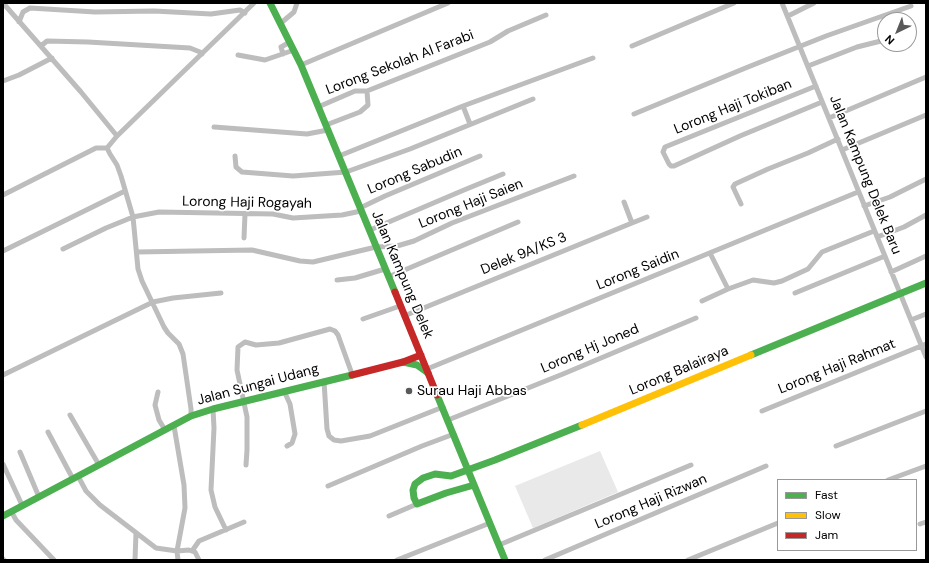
<!DOCTYPE html>
<html>
<head>
<meta charset="utf-8">
<style>
  body { margin:0 }
  #map { position:relative; width:929px; height:563px; overflow:hidden; background:#fff; font-family:"DM Sans",sans-serif }
  canvas { display:block }
  .frame { position:absolute; inset:0; border:4px solid #000; pointer-events:none }
  .legend { position:absolute; left:777px; top:479px; width:140px; height:72px; box-sizing:border-box; background:#fff; border:1px solid #999; margin:0; padding:5px 7px; list-style:none; font-size:12px; color:#000 }
  .legend li { display:flex; align-items:center; gap:8px; height:20px }
  .legend b { width:20px; border:1px solid #999 }
  .north { position:absolute; left:877px; top:12px; width:40px; height:40px; box-sizing:border-box; background:#fff; border:1px solid #999; border-radius:50%; rotate:223deg; font-size:11px; font-weight:700; line-height:16px; text-align:center; color:#000 }
  .north::after { content:''; display:block; margin:auto; width:14px; height:18px; background:#595959; clip-path:polygon(50% 0,100% 100%,50% 72%,0 100%) }
</style>
</head>
<body>
<div id="map">
<canvas width="929" height="563"></canvas>
<div class="frame"></div>
<ul class="legend">
<li><b style="height:5px;background:#4caf50"></b>Fast</li>
<li><b style="height:5px;background:#ffc107"></b>Slow</li>
<li><b style="height:5px;background:#c62828"></b>Jam</li>
</ul>
<div class="north">N</div>
</div>
<script>
const c = document.querySelector('canvas').getContext('2d');
c.lineJoin = 'round';
function fill(path, color) {
  c.fillStyle = color;
  c.fill(path, 'evenodd');
}
function poly(rows) {
  const path = new Path2D();
  for (const r of rows) {
    path.moveTo(r[0], r[1]);
    for (let i = 2; i < r.length; i += 2) path.lineTo(r[i], r[i + 1]);
  }
  return path;
}
function strokePath(path, color, width, dash) {
  c.strokeStyle = color;
  c.lineWidth = width;
  c.lineCap = dash ? 'butt' : 'round';
  c.setLineDash(dash || []);
  c.stroke(path);
}
function label(font, color, halo, rows, align = 'center') {
  c.font = font + ' "DM Sans",sans-serif';
  c.lineWidth = 3.5;
  c.setLineDash([]);
  c.textBaseline = 'middle';
  c.strokeStyle = halo;
  c.fillStyle = color;
  for (const [text, x, y, turn = 0] of rows) {
    c.save();
    c.translate(x, y);
    c.rotate((+turn || 0) * Math.PI / 180);
    c.textAlign = isNaN(turn) ? turn : align;
    if (halo) c.strokeText(text, 0, 0);
    c.fillText(text, 0, 0);
    c.restore();
  }
}
const green = poly([
  [600,451,618,492,533,528,515,486]
]);
const street = poly([
  [3,3,81,92,117,136],
  [782,3,926,357],
  [788,16,814,3],
  [19,22,23,12,30,8,95,12,154,11,211,14,240,10,245,13],
  [281,23,294,12,297,3],
  [41,46,47,41,88,42,190,48,200,52,202,54],
  [632,46,734,3],
  [283,54,281,47,290,42],
  [238,55,265,60,294,50],
  [301,65,448,3],
  [808,66,857,47,885,40],
  [3,81,19,75,52,58],
  [816,86,665,147,663,152,669,164,671,166,674,166,740,136,822,102],
  [463,106,470,124],
  [318,107,355,91,367,91,490,42,508,31,546,15],
  [634,114,748,67,826,36,911,6],
  [829,118,926,77],
  [326,125,360,112,368,105,367,91],
  [214,127,307,134,328,130],
  [107,148,110,154,117,165,121,176,133,217,138,269,142,281,164,327,168,333,179,344,183,354,191,409,191,416],
  [107,148,117,136,254,3],
  [842,150,926,115],
  [235,156,236,167,242,172,293,176,346,172,410,149,533,99],
  [339,156,463,106,593,58],
  [3,195,96,148,107,148],
  [741,204,733,187,735,184,768,169,808,153,838,139],
  [864,206,890,197,926,179],
  [360,208,385,196,480,156],
  [632,223,647,217],
  [370,230,464,190,503,174],
  [877,237,904,227,926,215],
  [244,238,245,214],
  [63,249,106,228,133,217,159,212,273,214,293,218,342,215,361,211],
  [3,251,125,191],
  [137,252,252,250,300,261,313,262,376,247,397,246,414,241,452,223,574,176],
  [710,253,728,289],
  [891,272,926,256],
  [388,277,518,222],
  [337,280,355,278,385,269],
  [795,293,885,256],
  [702,301,728,289,753,280,774,283,782,281,808,269,822,252,874,231],
  [404,316,632,223,624,202],
  [363,319,400,306],
  [911,320,926,314],
  [427,369,858,192],
  [3,375,153,302,173,298,221,293],
  [324,381,327,429,329,436,334,440,341,441,370,436,443,407],
  [284,391,290,404,295,434,292,443,287,446],
  [158,392,155,405,159,420,165,430],
  [213,409,214,428,211,490,215,507,226,530],
  [762,411,926,344],
  [70,415,99,465],
  [448,420,563,374,696,318],
  [174,426,184,485,185,508,177,551,178,560],
  [48,432,73,479],
  [836,446,926,411],
  [20,452,39,497],
  [3,464,22,505],
  [246,465,247,450,247,417,237,370,238,347,245,342,256,345,279,343,330,329,335,331,338,335,352,374],
  [78,476,86,491,100,505,156,548,177,551,189,550,195,552,199,560],
  [888,480,926,466],
  [328,486,422,446,454,434],
  [11,511,16,520,54,560],
  [389,516,417,504],
  [920,524,926,522],
  [499,545,691,465],
  [192,551,199,541,244,522],
  [3,559,4,560],
  [135,560,136,533],
  [397,560,490,523],
  [545,560,766,466],
  [688,560,778,523]
]);
const fast = poly([
  [270,3,301,65,395,292],
  [751,355,926,283],
  [403,362,417,365,428,373],
  [437,395,505,560],
  [474,485,446,493,417,504,414,498,413,490,415,484,423,478,435,474,451,476,495,460,582,425],
  [3,516,191,416,213,409,352,375]
]);
const slow = poly([
  [582,425,751,355]
]);
const jam = poly([
  [395,292,437,395],
  [352,375,403,362,421,355]
]);
const markers = [
  [409,391,4,"#595959"]
];
const streetNames = [
  ["Lorong Sekolah Al Farabi",400,63,-21],
  ["Lorong Haji Tokiban",733,107,-22],
  ["Lorong Sabudin",415,171,-23],
  ["Jalan Kampung Delek Baru",865,175,68],
  ["Lorong Haji Rogayah",247,203,1],
  ["Lorong Haji Saien",471,204,-22],
  ["Delek 9A/KS 3",524,254,-22],
  ["Lorong Saidin",638,270,-22],
  ["Jalan Kampung Delek",402,275,67],
  ["Lorong Hj Joned",590,349,-23],
  ["Lorong Haji Rahmat",837,367,-22],
  ["Lorong Balairaya",679,371,-23],
  ["Jalan Sungai Udang",258,385,-15],
  ["Lorong Haji Rizwan",651,502,-23]
];
const poiNames = [
  ["Surau Haji Abbas",417,391]
];
fill(green, '#e9e9e9');
strokePath(street, '#bdbdbd', 5);
strokePath(fast, '#4caf50', 7);
strokePath(slow, '#ffc107', 7);
strokePath(jam, '#c62828', 7);
for (const [x, y, r, color] of markers) {
  const dot = new Path2D();
  dot.arc(x, y, r, 0, 2 * Math.PI);
  c.fillStyle = color;
  c.fill(dot);
  strokePath(dot, '#fff', 1.5);
}
label('14px', '#000', '#fff', streetNames);
label('14px', '#000', '#fff', poiNames, 'left');
</script>
</body>
</html>
